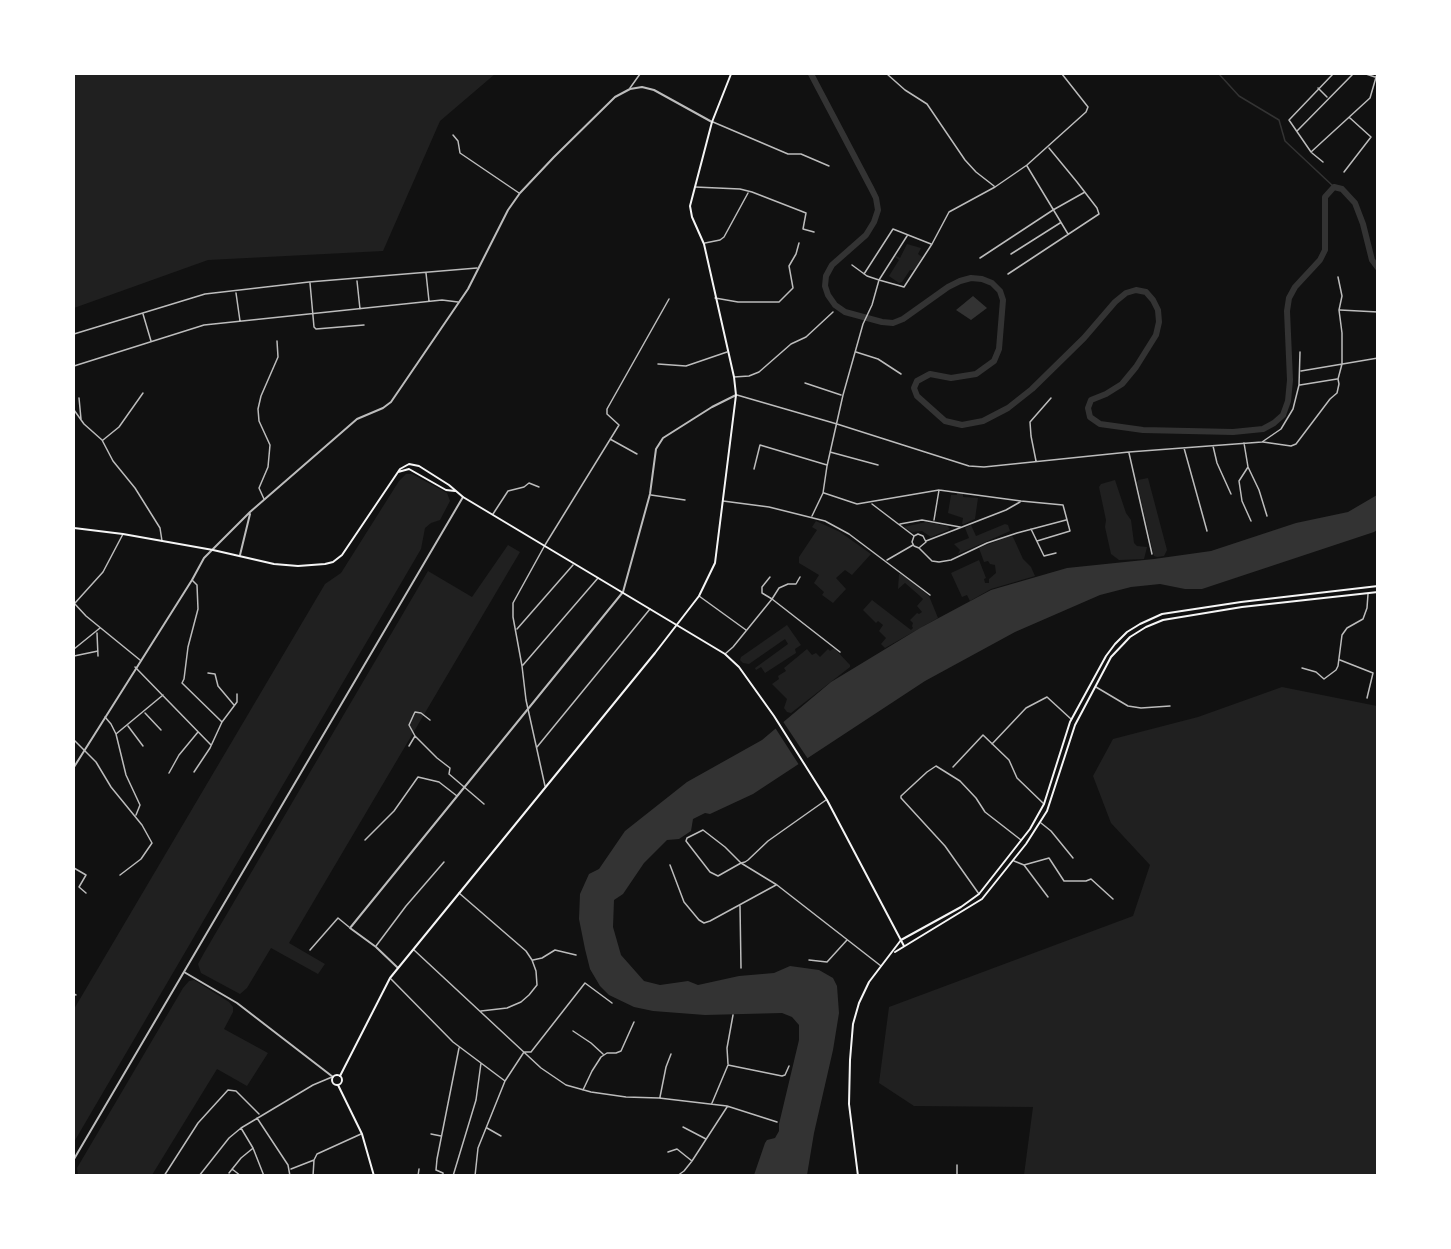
<!DOCTYPE html>
<html>
<head>
<meta charset="utf-8">
<style>
  body { margin:0 }
  #map { position:relative; width:1451px; height:1249px; overflow:hidden; background:#111; font-family:Commissioner,sans-serif }
  canvas { display:block }
  .frame { position:absolute; inset:0; border:75px solid #fff; pointer-events:none }
</style>
</head>
<body>
<div id="map">
<canvas width="1451" height="1249"></canvas>
<div class="frame"></div>
</div>
<script>
const c = document.querySelector('canvas').getContext('2d');
c.lineJoin = 'round';
function fill(path, color) {
  c.fillStyle = color;
  c.fill(path, 'evenodd');
}
function poly(rows) {
  const path = new Path2D();
  for (const r of rows) {
    if (r.length === 3) {
      path.moveTo(r[0] + r[2], r[1]);
      path.arc(r[0], r[1], r[2], 0, 2 * Math.PI);
      continue;
    }
    path.moveTo(r[0], r[1]);
    for (let i = 2; i < r.length; i += 2) path.lineTo(r[i], r[i + 1]);
  }
  return path;
}
function strokePath(path, color, width, dash) {
  c.strokeStyle = color;
  c.lineWidth = width;
  c.lineCap = dash ? 'butt' : 'round';
  c.setLineDash(dash || []);
  c.stroke(path);
}
const green = poly([
  [74,74,495,74,440,121,383,251,208,260,74,308],
  [907,244,921,248,918,254,922,257,914,270,910,270,902,282,899,283,889,276,899,260,895,257,896,256,900,258],
  [406,474,412,474,447,493,450,501,440,520,431,523,425,528,421,549,74,1142,74,1009,325,584,341,573,399,481],
  [1148,478,1167,550,1164,556,1157,557,1154,556,1137,483,1138,480],
  [1115,480,1126,513,1131,520,1134,543,1137,546,1147,547,1144,559,1119,560,1111,554,1105,527,1106,520,1099,487,1101,484],
  [957,493,963,494,963,497,978,498,975,519,964,524,962,524,963,518,948,513,951,495,957,495],
  [816,521,840,532,871,554,852,575,845,570,836,578,846,589,833,603,822,595,824,592,814,583,819,575,799,563,799,557,817,530,812,527],
  [926,522,947,526,950,529,931,537,922,531,912,532,904,527],
  [1005,524,1008,525,1010,531,958,554,960,550,954,544,969,538,965,528,971,525,976,536],
  [1010,536,1013,537,1023,559,1031,567,1035,576,991,589,970,601,967,595,962,597,951,573,979,560,986,578,984,579,985,583,989,583,989,579,996,573,995,565,990,564,988,561,984,562,979,548],
  [508,545,520,552,289,943,325,964,318,974,271,948,247,988,240,994,201,973,198,964,204,953,428,571,472,597],
  [899,574,901,574,929,596,938,618,885,648,881,644,886,638,879,631,883,625,878,621,876,623,863,610,872,600,911,630,913,628,912,626,913,623,910,620,917,613,919,614,922,612,917,606,923,599,920,596,905,583,898,589],
  [787,625,801,645,795,649,796,653,765,673,761,667,756,670,755,668,788,644,785,639,749,664,743,663,740,660,741,657],
  [834,648,850,665,850,667,791,713,787,712,784,708,787,699,772,684,779,679,778,676,786,671,784,668,807,649,812,655,816,653,820,657,828,649,830,651],
  [1282,687,1377,706,1377,1175,1024,1175,1033,1107,914,1106,879,1083,889,1007,1133,916,1150,865,1111,823,1093,776,1113,739,1198,717],
  [194,980,229,1002,233,1007,233,1012,224,1029,268,1053,247,1086,217,1069,152,1175,78,1175,77,1168,183,988,189,981]
]);
const water = poly([
  [973,296,987,308,971,320,956,310],
  [1377,495,1377,530,1374,532,1202,589,1185,589,1160,584,1131,587,1100,595,1015,632,925,681,753,794,710,814,705,813,693,819,691,831,679,839,667,840,644,863,623,894,614,900,613,927,621,955,644,981,660,985,688,981,698,985,739,976,774,973,790,966,819,970,833,978,837,986,839,1013,833,1050,814,1133,807,1175,754,1175,765,1143,767,1140,775,1138,779,1131,779,1124,799,1040,799,1025,792,1017,782,1013,705,1015,653,1011,634,1007,609,995,600,986,590,969,585,949,579,919,580,894,589,874,599,869,625,831,687,782,762,740,831,682,920,628,991,590,1067,568,1154,559,1211,551,1296,523,1348,512]
]);
const pier = poly([
  [782,720,810,762,801,768,774,726]
]);
const stream = poly([
  [1219,74,1239,96,1279,120,1285,141,1334,187]
]);
const river = poly([
  [811,74,871,188,876,198,878,210,874,222,866,235,832,265,826,276,825,286,828,295,835,305,845,312,882,322,893,323,903,319,948,287,960,281,971,278,982,279,992,283,1000,291,1003,300,999,349,994,361,976,374,951,378,930,374,917,381,914,388,917,396,945,421,962,425,983,421,1008,408,1032,389,1084,338,1115,302,1126,293,1136,290,1146,292,1153,300,1158,310,1159,322,1156,335,1136,367,1122,384,1106,394,1091,400,1088,408,1090,417,1100,424,1143,430,1233,432,1263,429,1274,423,1283,415,1288,401,1290,380,1287,311,1289,298,1295,287,1320,260,1325,250,1325,197,1334,187,1342,189,1355,203,1363,224,1372,260,1378,268]
]);
const minor = poly([
  [887,74,905,90,927,104,965,160,976,172,994,186],
  [1333,74,1289,120,1311,152,1370,98,1377,74],
  [1366,74,1378,78],
  [630,88,640,74],
  [1318,88,1327,97],
  [713,122,788,154,801,154,829,166],
  [1297,131,1353,74],
  [453,135,458,141,460,153,519,193],
  [1312,153,1323,162],
  [1027,166,1068,234],
  [1344,172,1371,137,1350,118],
  [695,187,740,189,752,192,806,213,803,229,814,232],
  [705,243,720,240,724,237,748,193],
  [1011,254,1060,223],
  [980,258,1053,210,1085,192],
  [852,265,867,276,879,280,907,236],
  [426,273,429,301],
  [864,274,893,229,931,244],
  [1008,274,1099,214,1097,208,1077,182,1049,148],
  [357,281,360,309],
  [310,283,314,327,316,329,364,325],
  [236,293,240,321],
  [715,298,738,302,779,302,793,288,789,266,796,254,799,243],
  [1340,310,1378,312],
  [143,314,151,341],
  [74,334,205,294,309,282,477,268],
  [856,352,878,359,901,374],
  [658,364,686,366,727,352],
  [74,366,204,325,442,300,458,302],
  [1301,371,1378,358],
  [734,377,749,376,759,372,791,344,806,337,833,312],
  [805,383,841,395],
  [1300,385,1337,379],
  [737,395,837,424,969,466,984,467,1129,452,1262,442,1281,429,1293,409,1299,385,1300,352],
  [79,398,81,419],
  [74,410,84,424,102,440,113,461,135,488,160,528,162,541],
  [610,439,637,454],
  [103,440,119,427,143,393],
  [1263,442,1291,446,1296,444,1330,399,1337,393,1339,384,1338,379,1342,364,1342,333,1339,310,1342,296,1338,277],
  [1244,443,1248,467,1259,490,1267,516],
  [1213,446,1217,463,1231,494],
  [1184,448,1207,531],
  [830,452,878,465],
  [1129,453,1152,554],
  [1036,461,1031,436,1030,422,1051,398],
  [1248,467,1239,481,1242,501,1251,521],
  [754,469,760,445,827,465],
  [824,493,857,504,939,490,1021,501,1063,505,1070,531,1037,541],
  [651,495,685,500],
  [264,499,259,488,268,467,270,445,259,421,258,409,261,396,278,357,277,341],
  [723,501,769,507,825,521,849,534,930,595],
  [872,504,914,536,918,534,923,536,926,542,920,547],
  [493,514,508,491,524,487,529,483,539,487],
  [812,516,823,493,827,466,843,395,863,324,872,305,879,280,904,287,932,244,949,212,995,187,1027,165,1086,112,1088,107,1062,74],
  [934,520,939,490],
  [900,524,922,520,960,527],
  [1031,529,1044,556,1056,553],
  [914,536,912,542,914,546,919,548,932,561,939,562,951,560,987,543,1017,533,1066,520],
  [926,541,1006,510,1020,502],
  [887,560,913,545],
  [770,577,762,587,762,593,772,599,779,588,788,584,796,584,800,577],
  [192,580,197,585,198,609,188,647,184,679,182,683,222,722],
  [699,596,746,630],
  [74,603,86,616,140,660],
  [75,603,103,572,123,534],
  [517,629,573,565],
  [97,633,98,656],
  [74,649,100,628],
  [725,654,733,647,772,599,840,652],
  [74,656,98,651],
  [1340,660,1373,673,1367,698],
  [523,665,598,578],
  [135,667,211,745],
  [1302,668,1316,672,1324,679,1336,670,1338,666,1342,635,1347,628,1363,619,1367,608,1368,594],
  [208,673,215,674,218,686,234,705],
  [1096,687,1128,706,1141,708,1170,706],
  [145,713,161,730],
  [105,717,111,724,116,734,163,695],
  [128,726,143,746],
  [116,734,126,775,140,805,136,815],
  [415,736,437,758,450,768,449,774,484,804],
  [74,740,96,762,111,787,142,825,152,843,141,859,120,875],
  [992,744,1026,708,1047,697,1071,719],
  [409,746,415,736,409,725,414,714,415,712,421,713,430,720],
  [537,747,650,609],
  [953,767,983,735,1009,760,1017,778,1044,804],
  [194,772,210,748,222,722,237,702,237,694],
  [169,773,179,755,198,732],
  [545,786,526,700,522,666,513,617,513,603,545,545,619,425,607,414,607,409,669,299],
  [826,800,768,841,748,860,745,862,741,863,718,876,710,872,686,841,687,838,703,830,725,847,741,863,777,885,881,966],
  [1041,823,1051,831,1073,858],
  [365,840,394,811,418,777,439,782,457,796],
  [1014,861,1024,865,1049,858,1064,881,1086,881,1091,879,1113,899],
  [670,865,684,902,699,920,704,923,710,921,776,885],
  [1024,865,1048,897],
  [74,868,86,875,79,887,86,893],
  [459,893,526,951,532,960,536,971,537,985,529,995,521,1002,507,1008,481,1011],
  [979,894,945,846,901,798,901,796,927,772,936,766,960,781,976,798,985,812,1021,840],
  [740,906,741,968],
  [376,946,406,906,444,862],
  [310,950,338,918,349,927],
  [414,950,541,1068,566,1085,591,1092,626,1097,659,1098,727,1106,777,1122],
  [533,960,542,958,555,950,576,955],
  [809,960,827,962,847,940],
  [391,979,453,1042,505,1081],
  [74,994,76,995],
  [573,1031,591,1043,603,1054],
  [728,1064,727,1048,733,1015],
  [583,1090,592,1071,601,1057,607,1053,616,1053,621,1051,634,1022],
  [660,1097,666,1067,671,1054],
  [712,1103,728,1065,782,1076,785,1075,789,1066],
  [257,1118,288,1165,290,1176],
  [683,1127,706,1139],
  [241,1128,253,1148,264,1176],
  [487,1128,501,1136],
  [431,1134,441,1136],
  [668,1152,677,1149,692,1161],
  [232,1169,241,1176],
  [291,1169,314,1160],
  [229,1173,241,1158,252,1149],
  [164,1176,198,1123,228,1090,236,1091,259,1114],
  [199,1176,229,1138,241,1128,313,1085,332,1077],
  [313,1176,314,1160,317,1154,361,1134],
  [418,1176,419,1169],
  [443,1176,443,1173,436,1170,437,1159,459,1048],
  [453,1176,476,1100,481,1063],
  [475,1176,478,1148,505,1081,524,1052,531,1052,585,983,612,1003],
  [596,1176,604,1175],
  [677,1176,684,1171,692,1161,727,1107],
  [957,1176,957,1165]
]);
const tertiary = poly([
  [240,555,250,514],
  [74,767,192,580,204,558,250,512,357,419,383,408,391,402,468,289,508,210,520,193,554,157,615,97,630,89,642,87,654,90,712,122],
  [398,968,376,947,350,928,623,592,650,494,656,449,663,438,712,407,736,395],
  [184,972,237,1003,333,1077],
  [74,1159,463,497]
]);
const secondary = poly([
  [398,472,409,469,446,490,455,491],
  [74,528,123,534,213,550,274,564,298,566,325,564,333,562,342,555,400,469,409,464,419,466,449,485,463,497,725,654,739,667,774,716,827,800,904,946],
  [337,1080,5],
  [338,1085,362,1134,374,1176]
]);
const primary = poly([
  [895,952,982,899,1026,844,1047,811,1075,725,1111,657,1130,637,1146,627,1163,620,1242,607,1378,592],
  [340,1076,390,978,655,653,699,596,715,563,736,395,734,377,704,244,692,217,690,206,712,122,731,74],
  [858,1176,849,1104,850,1060,853,1024,859,1003,869,982,901,940,961,907,979,894,1030,829,1044,804,1070,722,1106,656,1115,644,1127,632,1140,624,1162,614,1241,602,1378,586]
]);
fill(green, '#202020');
fill(water, '#333');
fill(pier, '#111');
strokePath(stream, '#333', 1.5);
strokePath(river, '#333', 6);
strokePath(minor, '#bcbcbc', 1.5);
strokePath(tertiary, '#bcbcbc', 2);
strokePath(secondary, '#f5f5f5', 2);
strokePath(primary, '#f5f5f5', 2);
</script>
</body>
</html>
